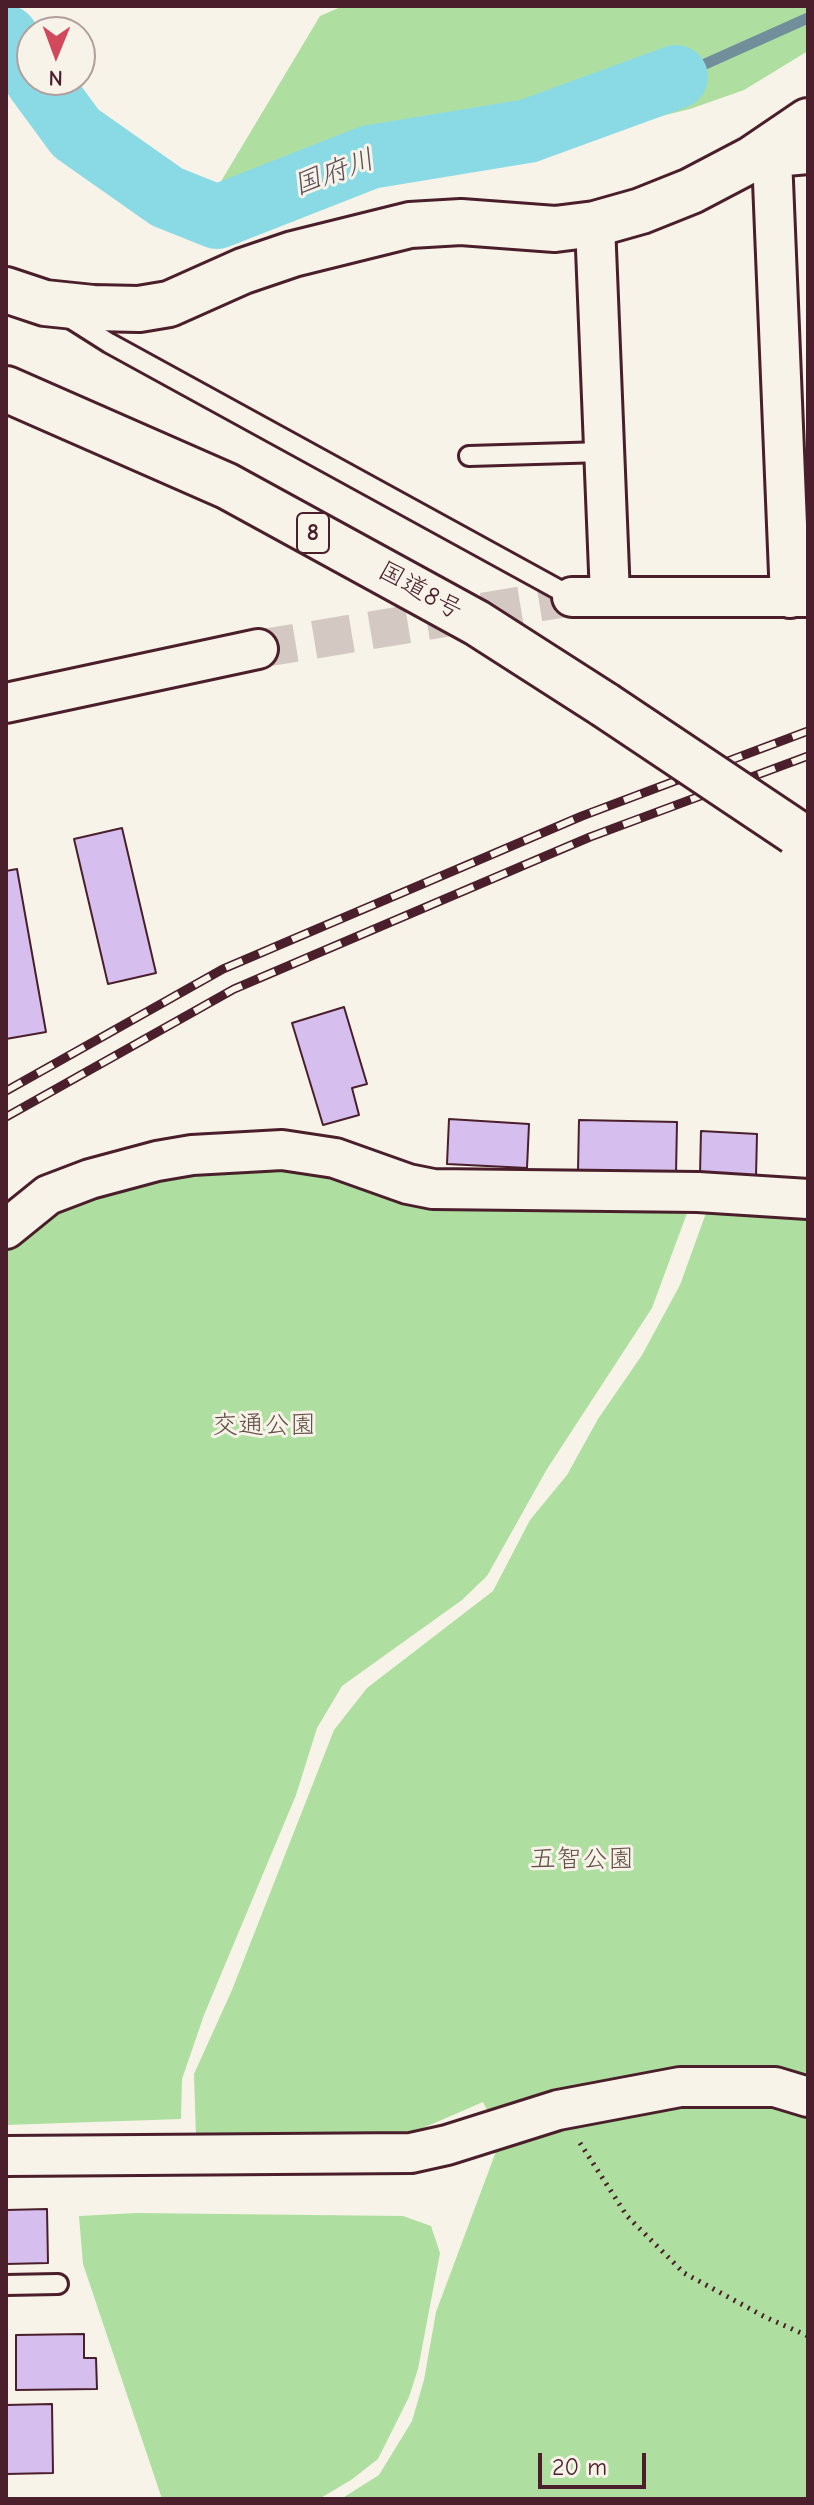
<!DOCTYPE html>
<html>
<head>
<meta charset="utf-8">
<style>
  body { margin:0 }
  #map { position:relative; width:814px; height:2505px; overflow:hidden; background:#f7f3e8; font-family:"Comic Neue",sans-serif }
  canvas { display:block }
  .frame { position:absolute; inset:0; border:8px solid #4a1f2b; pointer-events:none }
  .north { position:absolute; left:16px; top:16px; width:80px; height:80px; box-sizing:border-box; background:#f7f3e8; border:2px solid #b29e9c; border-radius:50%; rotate:181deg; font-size:22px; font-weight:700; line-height:32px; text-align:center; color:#4a1f2b }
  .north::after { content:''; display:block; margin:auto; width:28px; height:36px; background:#d1495b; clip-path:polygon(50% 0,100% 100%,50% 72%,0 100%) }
  .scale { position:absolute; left:538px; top:2453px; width:108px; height:36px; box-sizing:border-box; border:4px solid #4a1f2b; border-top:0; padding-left:10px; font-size:24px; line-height:28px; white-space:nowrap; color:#4a1f2b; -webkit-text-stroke:6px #f7f3e8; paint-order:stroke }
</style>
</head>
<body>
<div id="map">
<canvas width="814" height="2505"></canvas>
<div class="frame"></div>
<div class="north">N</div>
<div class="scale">20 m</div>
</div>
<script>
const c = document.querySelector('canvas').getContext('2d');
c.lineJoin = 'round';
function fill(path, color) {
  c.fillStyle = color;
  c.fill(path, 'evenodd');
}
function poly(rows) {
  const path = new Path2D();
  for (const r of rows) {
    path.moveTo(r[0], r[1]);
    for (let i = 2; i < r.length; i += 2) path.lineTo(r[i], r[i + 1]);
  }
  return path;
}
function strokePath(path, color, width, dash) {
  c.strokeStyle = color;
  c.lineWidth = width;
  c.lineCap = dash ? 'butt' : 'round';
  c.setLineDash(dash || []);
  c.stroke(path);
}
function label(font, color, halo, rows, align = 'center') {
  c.font = font + ' "Comic Neue","Klee One",sans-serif';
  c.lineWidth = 6;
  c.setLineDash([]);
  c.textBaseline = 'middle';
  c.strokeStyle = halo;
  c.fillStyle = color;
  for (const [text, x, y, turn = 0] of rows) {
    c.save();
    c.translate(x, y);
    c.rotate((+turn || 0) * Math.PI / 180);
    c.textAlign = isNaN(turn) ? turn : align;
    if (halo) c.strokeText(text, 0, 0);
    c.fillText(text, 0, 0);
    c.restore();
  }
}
const green = poly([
  [343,6,808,6,808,51,744,90,690,109,637,122,483,147,394,176,273,201,242,194,220,183,320,16],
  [289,1166,334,1176,375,1194,420,1206,690,1205,652,1308,547,1469,487,1576,462,1600,342,1686,317,1728,296,1795,204,2015,182,2079,181,2119,6,2125,6,1252,33,1226,59,1206,93,1195,186,1174],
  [706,1213,808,1219,808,2499,341,2499,379,2475,412,2421,424,2380,436,2312,501,2138,483,2102,416,2131,371,2136,196,2136,194,2074,232,1990,334,1730,367,1688,493,1591,530,1520,567,1475,598,1419,642,1355,680,1285],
  [137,2213,403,2216,431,2226,440,2253,418,2369,409,2397,378,2459,351,2480,319,2499,162,2499,83,2264,79,2216]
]);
const stream = poly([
  [676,77,808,18]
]);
const river = poly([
  [6,37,32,73],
  [37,80,76,133,167,197,217,217,370,157,528,131,676,77]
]);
const building = poly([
  [122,828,156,973,108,984,74,839,122,828],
  [17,869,46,1032,6,1039,6,871,17,869],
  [344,1007,367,1084,352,1088,359,1115,323,1125,292,1023,344,1007],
  [449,1119,529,1124,527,1168,447,1164,449,1119],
  [579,1120,677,1122,676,1174,578,1171,579,1120],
  [701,1131,757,1134,756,1177,700,1174,701,1131],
  [47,2209,48,2263,6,2264,6,2210,47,2209],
  [84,2334,84,2358,96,2358,97,2389,16,2390,16,2335,84,2334],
  [52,2404,53,2473,6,2474,6,2405,52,2404]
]);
const streetTunnel = poly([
  [258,649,572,597]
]);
const path = poly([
  [580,2143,627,2216,684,2273,765,2317,808,2336]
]);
const lane = poly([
  [68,317,109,343,572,597],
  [469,456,603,452],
  [6,2285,58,2284]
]);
const street = poly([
  [772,157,790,598],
  [752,159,808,154],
  [595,224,610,596],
  [572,597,808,597],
  [6,703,258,649],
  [6,1229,48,1195,90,1179,157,1161,192,1155,282,1150,335,1158,408,1184,433,1189,698,1192,808,1199],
  [6,2156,411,2153,447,2145,558,2110,680,2087,775,2087,808,2097]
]);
const secondary = poly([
  [6,290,45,303,93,308,139,309,169,304,243,271,293,254,410,225,461,222,555,229,595,224,641,211,691,191,752,159,808,121]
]);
const highway = poly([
  [6,389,227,486,477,623,605,705]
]);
const rail = poly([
  [6,1091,223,969,582,816,808,731],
  [6,1117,234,989,590,837,808,756]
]);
const highwayBridge = poly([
  [605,705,795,832]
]);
const shields = [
  [313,533,32]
];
const shieldNames = [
  ["8",313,533]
];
const streetNames = [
  ["国道8号",420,591,29]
];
const parkNames = [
  ["交通公園",264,1426],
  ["五智公園",582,1860]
];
const waterNames = [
  ["国府川",334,173,-20]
];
fill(green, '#aedfa0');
strokePath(stream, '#708f9b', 11);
strokePath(river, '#8adae6', 64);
fill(building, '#d6bfee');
strokePath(building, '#4a1f2b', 2);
strokePath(streetTunnel, '#d4c9c2', 38, [38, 19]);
strokePath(lane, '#4a1f2b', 24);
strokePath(street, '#4a1f2b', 44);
strokePath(secondary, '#4a1f2b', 50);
strokePath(highway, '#4a1f2b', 50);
strokePath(path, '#4a1f2b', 5, [2, 6]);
strokePath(lane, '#f7f3e8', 18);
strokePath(street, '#f7f3e8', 38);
strokePath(secondary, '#f7f3e8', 44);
strokePath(highway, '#f7f3e8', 44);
strokePath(rail, '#4a1f2b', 9);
strokePath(rail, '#f7f3e8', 6, [18]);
strokePath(highwayBridge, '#4a1f2b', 50, []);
strokePath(highwayBridge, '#f7f3e8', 44);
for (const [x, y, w] of shields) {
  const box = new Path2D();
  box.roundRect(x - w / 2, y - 20, w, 40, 6);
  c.fillStyle = '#f7f3e8';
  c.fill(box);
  strokePath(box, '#4a1f2b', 2);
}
label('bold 24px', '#4a1f2b', null, shieldNames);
label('26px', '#4a1f2b', '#f7f3e8', streetNames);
label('26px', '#634f48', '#f7f3e8', parkNames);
label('italic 28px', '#5a4e5a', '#f7f3e8', waterNames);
</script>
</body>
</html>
